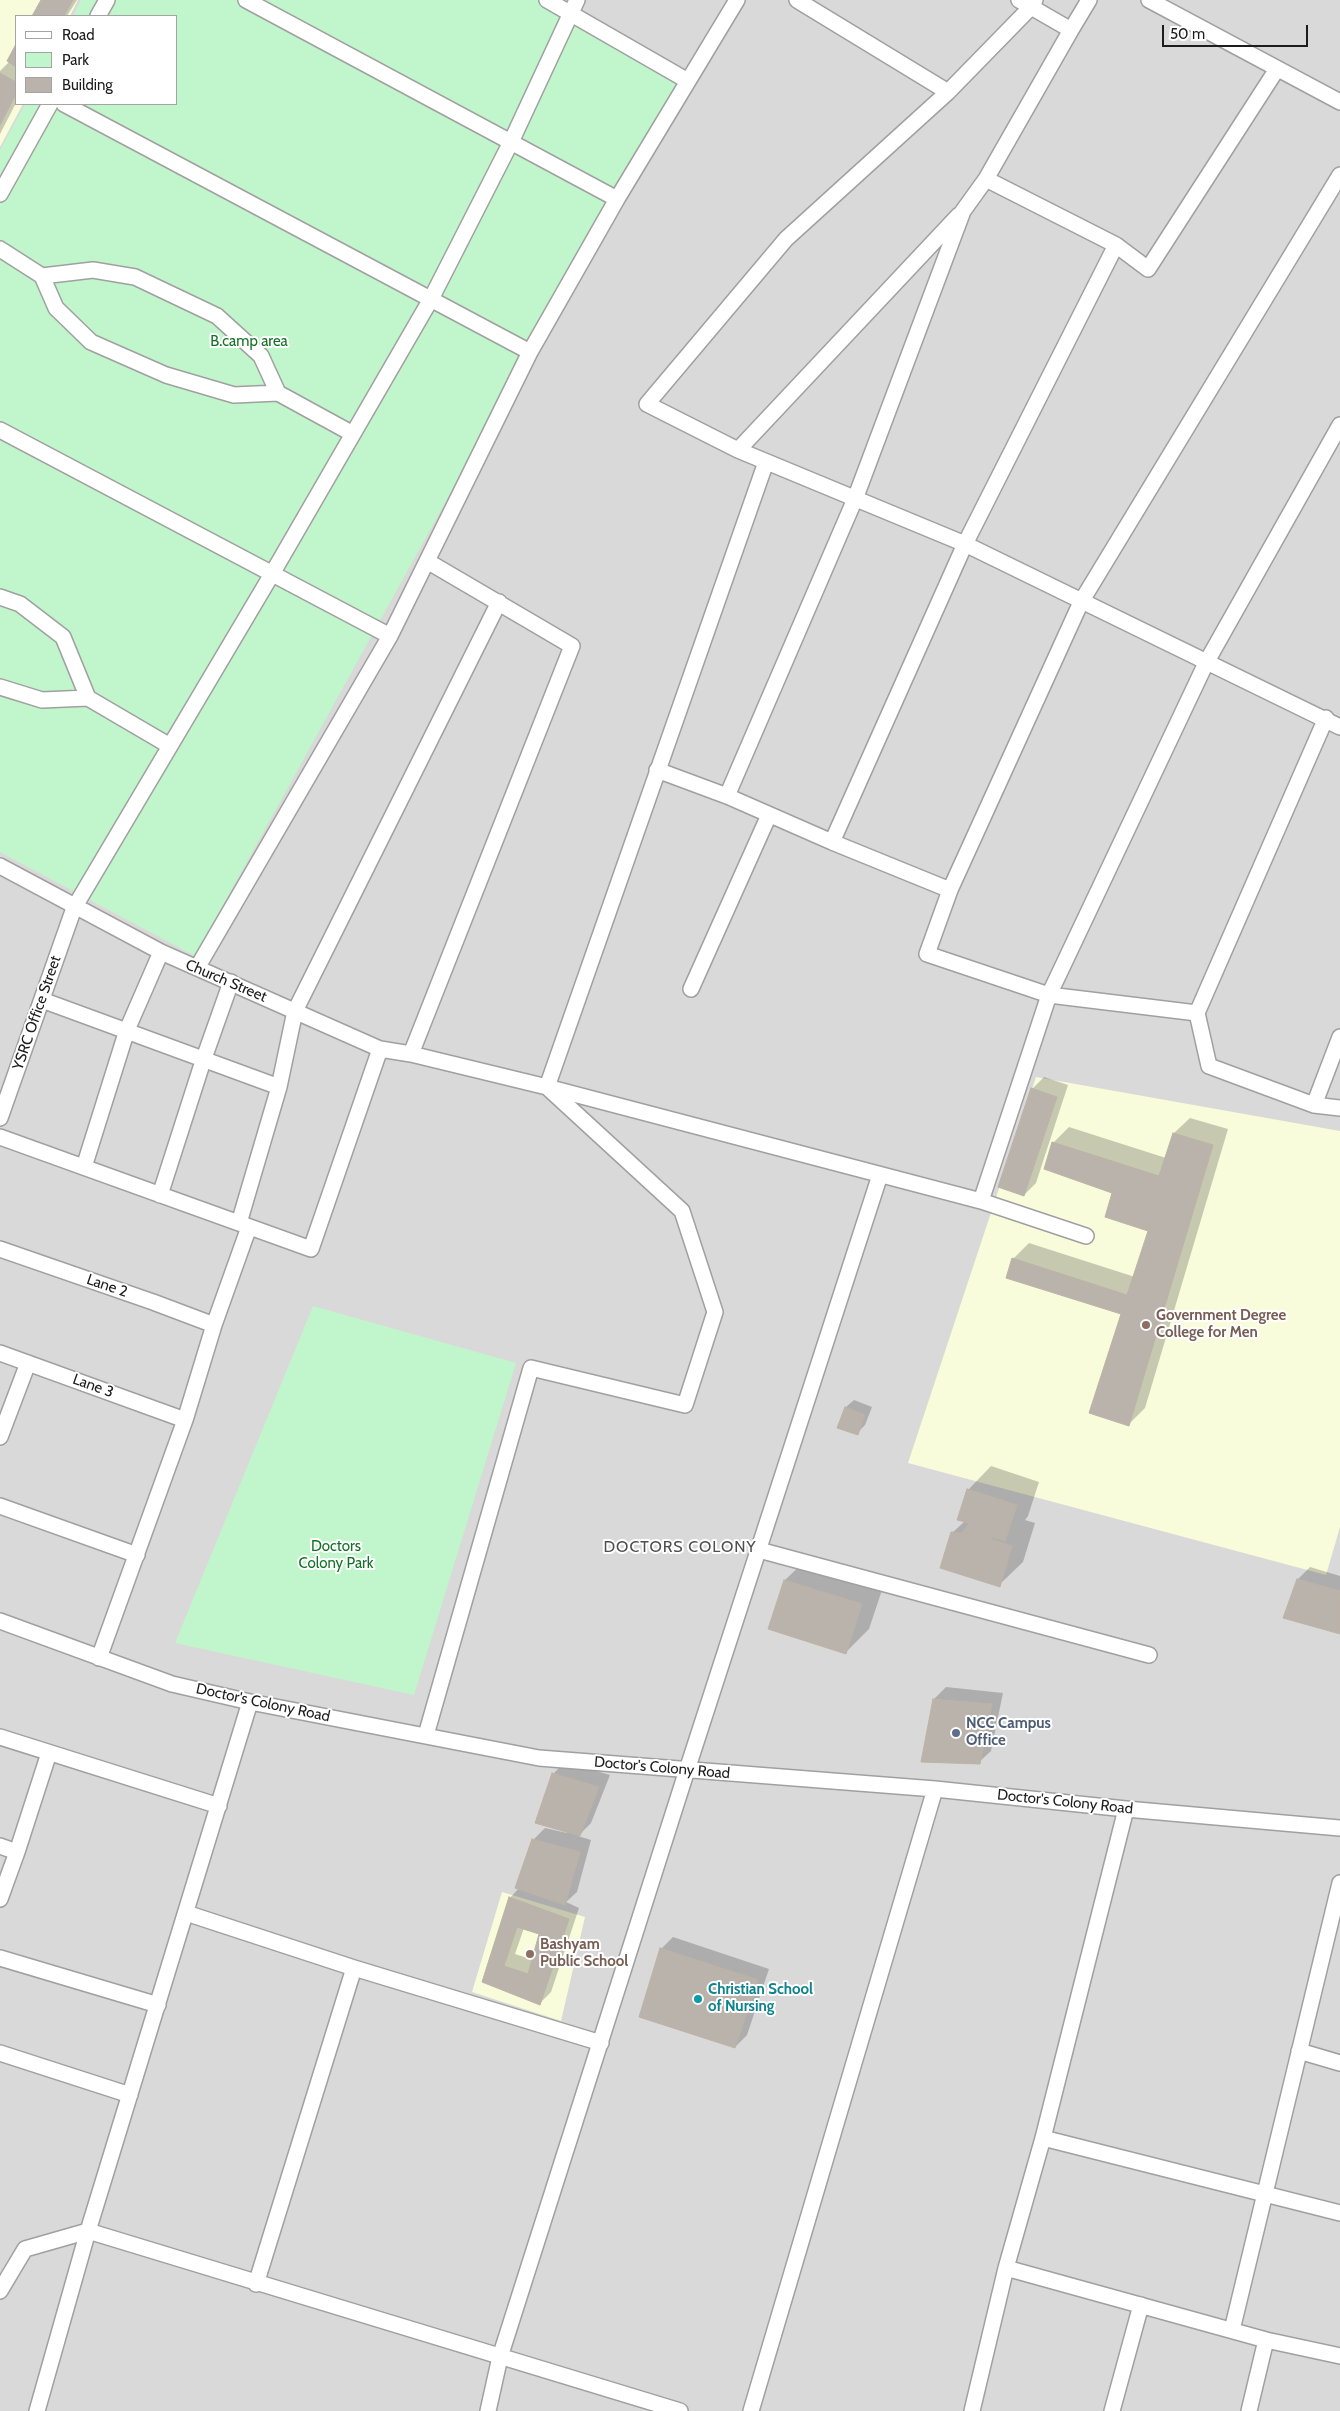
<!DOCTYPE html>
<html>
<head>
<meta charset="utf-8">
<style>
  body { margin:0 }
  #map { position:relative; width:1340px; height:2411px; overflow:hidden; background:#eceae2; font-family:Cabin,sans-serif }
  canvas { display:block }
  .legend { position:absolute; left:15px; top:15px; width:162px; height:90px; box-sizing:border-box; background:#fff; border:1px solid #a4a4a4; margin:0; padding:6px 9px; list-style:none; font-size:15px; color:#1c1c1c }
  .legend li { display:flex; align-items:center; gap:10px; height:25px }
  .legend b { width:25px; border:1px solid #a4a4a4 }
  .scale { position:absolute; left:1162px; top:25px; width:146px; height:22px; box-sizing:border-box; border:2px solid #1c1c1c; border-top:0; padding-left:6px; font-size:15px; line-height:18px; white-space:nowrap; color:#1c1c1c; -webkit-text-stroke:4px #fff; paint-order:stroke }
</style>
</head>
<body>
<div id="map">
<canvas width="1340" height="2411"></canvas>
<ul class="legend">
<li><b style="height:6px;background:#fff"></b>Road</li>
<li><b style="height:14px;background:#c1f5cb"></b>Park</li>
<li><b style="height:14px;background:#b9b3ac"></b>Building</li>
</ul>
<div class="scale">50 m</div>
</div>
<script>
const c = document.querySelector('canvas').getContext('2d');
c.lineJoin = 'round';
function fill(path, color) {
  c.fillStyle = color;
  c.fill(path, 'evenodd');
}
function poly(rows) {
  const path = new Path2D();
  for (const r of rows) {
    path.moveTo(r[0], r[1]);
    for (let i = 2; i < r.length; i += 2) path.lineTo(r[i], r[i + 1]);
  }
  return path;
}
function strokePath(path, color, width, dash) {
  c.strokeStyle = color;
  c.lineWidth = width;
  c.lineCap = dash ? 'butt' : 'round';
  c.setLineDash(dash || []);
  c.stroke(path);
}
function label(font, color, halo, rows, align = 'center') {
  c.font = font + ' Cabin,sans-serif';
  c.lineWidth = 4;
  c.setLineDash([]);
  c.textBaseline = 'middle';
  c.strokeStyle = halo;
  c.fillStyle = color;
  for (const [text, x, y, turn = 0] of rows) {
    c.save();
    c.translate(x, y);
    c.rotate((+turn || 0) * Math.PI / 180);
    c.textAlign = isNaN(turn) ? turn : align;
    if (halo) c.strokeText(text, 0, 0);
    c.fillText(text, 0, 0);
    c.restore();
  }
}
const residential = poly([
  [0,0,1340,0,1340,2411,0,2411],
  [16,16,176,16,176,104,16,104]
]);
const education = poly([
  [0,0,78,0,70,16,16,16,16,104,23,104,0,147],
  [1036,1077,1340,1131,1340,1527,1326,1575,908,1463],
  [502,1892,585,1917,561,2021,472,1992]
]);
const park = poly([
  [81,0,570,0,561,16,676,84,195,956,0,852,0,150,25,104,176,104,176,16,73,16],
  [313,1306,516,1363,414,1695,175,1643]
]);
const shadow = poly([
  [42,0,77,0,67,16,33,16],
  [16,47,16,103,0,134,0,71,9,62],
  [1044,1077,1068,1085,1036,1183,1024,1195,1032,1089],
  [1190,1118,1228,1129,1145,1408,1129,1424,1122,1313,1013,1259,1029,1243,1135,1277,1150,1230,1114,1192,1053,1143,1069,1127,1166,1158,1174,1133],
  [854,1400,872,1407,865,1425,857,1433,839,1427,846,1407],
  [991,1466,1039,1482,1028,1516,1025,1520,1035,1523,1023,1562,999,1585,952,1533,965,1521,968,1490],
  [809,1557,885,1581,869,1629,846,1652,785,1580],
  [1310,1567,1340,1576,1340,1632,1285,1617,1298,1579],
  [946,1687,1003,1693,991,1751,979,1762,934,1699],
  [565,1762,610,1775,591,1823,578,1836,591,1840,577,1892,566,1902,579,1908,551,1992,539,2004,483,1981,510,1898,519,1888,533,1840,545,1828,567,1833,553,1774],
  [524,1928,540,1933,533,1960,515,1954],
  [673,1937,769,1969,747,2035,735,2047,661,1949]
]);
const building = poly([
  [41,0,73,0,64,16,32,16,41,0],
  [16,44,16,67,7,61,16,44],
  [0,73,16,82,16,94,0,125,0,73],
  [1031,1088,1057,1097,1024,1196,998,1187,1031,1088],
  [1173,1133,1213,1145,1129,1426,1089,1413,1121,1314,1006,1278,1012,1258,1127,1295,1148,1231,1105,1217,1112,1193,1044,1169,1052,1142,1159,1176,1173,1133],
  [845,1407,865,1415,858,1435,837,1428,845,1407],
  [967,1489,1017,1505,1005,1541,992,1537,991,1539,1012,1546,1000,1587,940,1568,951,1532,962,1533,969,1523,957,1520,967,1489],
  [1297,1579,1340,1591,1340,1634,1283,1618,1297,1579],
  [784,1580,862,1604,846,1654,768,1629,784,1580],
  [933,1699,992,1704,980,1764,921,1762,933,1699],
  [552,1773,599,1787,580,1836,535,1823,552,1773],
  [532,1839,580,1852,565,1905,515,1888,532,1839],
  [509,1897,569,1919,540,2005,482,1982,509,1897],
  [517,1927,539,1934,528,1974,504,1966,517,1927],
  [660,1948,758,1980,735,2048,639,2017,660,1948]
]);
const street = poly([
  [246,0,617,199],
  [547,0,688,81],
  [797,0,948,92],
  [1019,0,1071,30,1089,0],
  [1035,0,1031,7,948,92,786,239,647,404,738,450,965,544,1340,727],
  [1149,0,1340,102],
  [98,16,107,0],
  [64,104,530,352],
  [1340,175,1081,602,950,890,927,954,1049,995,1197,1013,1209,1066,1314,1105,1340,1108],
  [986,179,1116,245],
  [0,194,50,104],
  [0,249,42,276,56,308,91,342,166,375,234,395,278,393,353,434],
  [42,276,93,270,135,277,217,316,261,356,278,393],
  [0,430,390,636],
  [738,450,959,215],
  [0,597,20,604,63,637,88,698],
  [0,687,42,700,88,698,170,746],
  [657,770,727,796,832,842,950,890],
  [727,796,855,499,963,211,986,179,1071,30],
  [832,842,965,544,1116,245,1148,269,1277,69],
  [0,866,161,952,380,1049,411,1054,547,1087,981,1201,1086,1236],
  [197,968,390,636,530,352,617,199,737,0],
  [691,989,769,815],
  [42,1000,279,1087],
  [1197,1013,1326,718],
  [411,1054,572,646,427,561],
  [1314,1105,1340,1037],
  [0,1118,74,908,272,574,431,299,511,142,577,0],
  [0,1137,311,1249,380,1049],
  [84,1167,127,1030,161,952],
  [160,1195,203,1061,231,982],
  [981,1201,1049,995,1206,663,1340,425],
  [239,1223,279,1087,295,1011,499,602],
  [0,1249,153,1302,214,1325],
  [0,1353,185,1420],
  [0,1437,28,1363],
  [0,1506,137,1555],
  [759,1550,1149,1655],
  [0,1621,172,1684,250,1702,539,1758,935,1789,1126,1809,1340,1828],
  [99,1658,185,1420,214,1325,249,1227],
  [426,1735,531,1368,685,1405,715,1312,682,1211,547,1087,766,462],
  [0,1737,219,1806],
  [0,1846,17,1852,49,1753],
  [0,1899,17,1852],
  [186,1913,354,1968,601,2043],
  [0,1958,158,2005],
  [1299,2051,1340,2063],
  [0,2053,130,2095],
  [1043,2138,1340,2213],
  [1006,2268,1266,2340,1340,2356],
  [256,2284,354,1968],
  [0,2291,25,2249,88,2231,680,2411],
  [1232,2330,1340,1883],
  [37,2411,88,2231,250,1702],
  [488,2411,500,2357,687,1770,880,1175],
  [751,2411,935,1789],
  [972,2411,1006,2268,1043,2138,1126,1809],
  [1112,2411,1141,2305],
  [1249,2411,1266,2340]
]);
const markers = [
  [1146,1325,5,"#8d6e63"],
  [956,1733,5,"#5c6f8a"],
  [530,1954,5,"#8d6e63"],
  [698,1999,5,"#0f9aa8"]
];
const parkNames = [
  ["B.camp area",249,342],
  ["Doctors",336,1547],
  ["Colony Park",336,1564]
];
const streetNames = [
  ["Church Street",226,981,23],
  ["YSRC Office Street",37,1013,-71],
  ["Lane 2",107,1286,19],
  ["Lane 3",93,1386,20],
  ["Doctor's Colony Road",263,1703,12],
  ["Doctor's Colony Road",662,1768,5],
  ["Doctor's Colony Road",1065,1802,6]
];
const educationNames = [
  ["Government Degree",1156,1316],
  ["College for Men",1156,1333],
  ["Bashyam",540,1945],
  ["Public School",540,1962]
];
const serviceNames = [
  ["NCC Campus",966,1724],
  ["Office",966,1741]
];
const cultureNames = [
  ["Christian School",708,1990],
  ["of Nursing",708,2007]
];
const neighbourhoodNames = [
  ["DOCTORS COLONY",680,1547]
];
fill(residential, '#dad9d9');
fill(education, '#f8fcdb');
fill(park, '#c1f5cb');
fill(shadow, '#0003');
fill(building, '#b9b3ac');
strokePath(building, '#bdb3a5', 1);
strokePath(street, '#a0a0a0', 18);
strokePath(street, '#fff', 15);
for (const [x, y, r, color] of markers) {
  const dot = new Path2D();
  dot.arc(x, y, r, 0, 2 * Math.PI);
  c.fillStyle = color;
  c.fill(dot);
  strokePath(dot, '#fff', 2);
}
label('15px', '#137126', '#fff', parkNames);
label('15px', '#1c1c1c', '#fff', streetNames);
label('bold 15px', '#785e54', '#fff', educationNames, 'left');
label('bold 15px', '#4e5e75', '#fff', serviceNames, 'left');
label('bold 15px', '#0d838f', '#fff', cultureNames, 'left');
c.letterSpacing = '1px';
label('16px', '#4f4f4f', '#fff', neighbourhoodNames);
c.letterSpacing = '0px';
</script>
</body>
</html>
